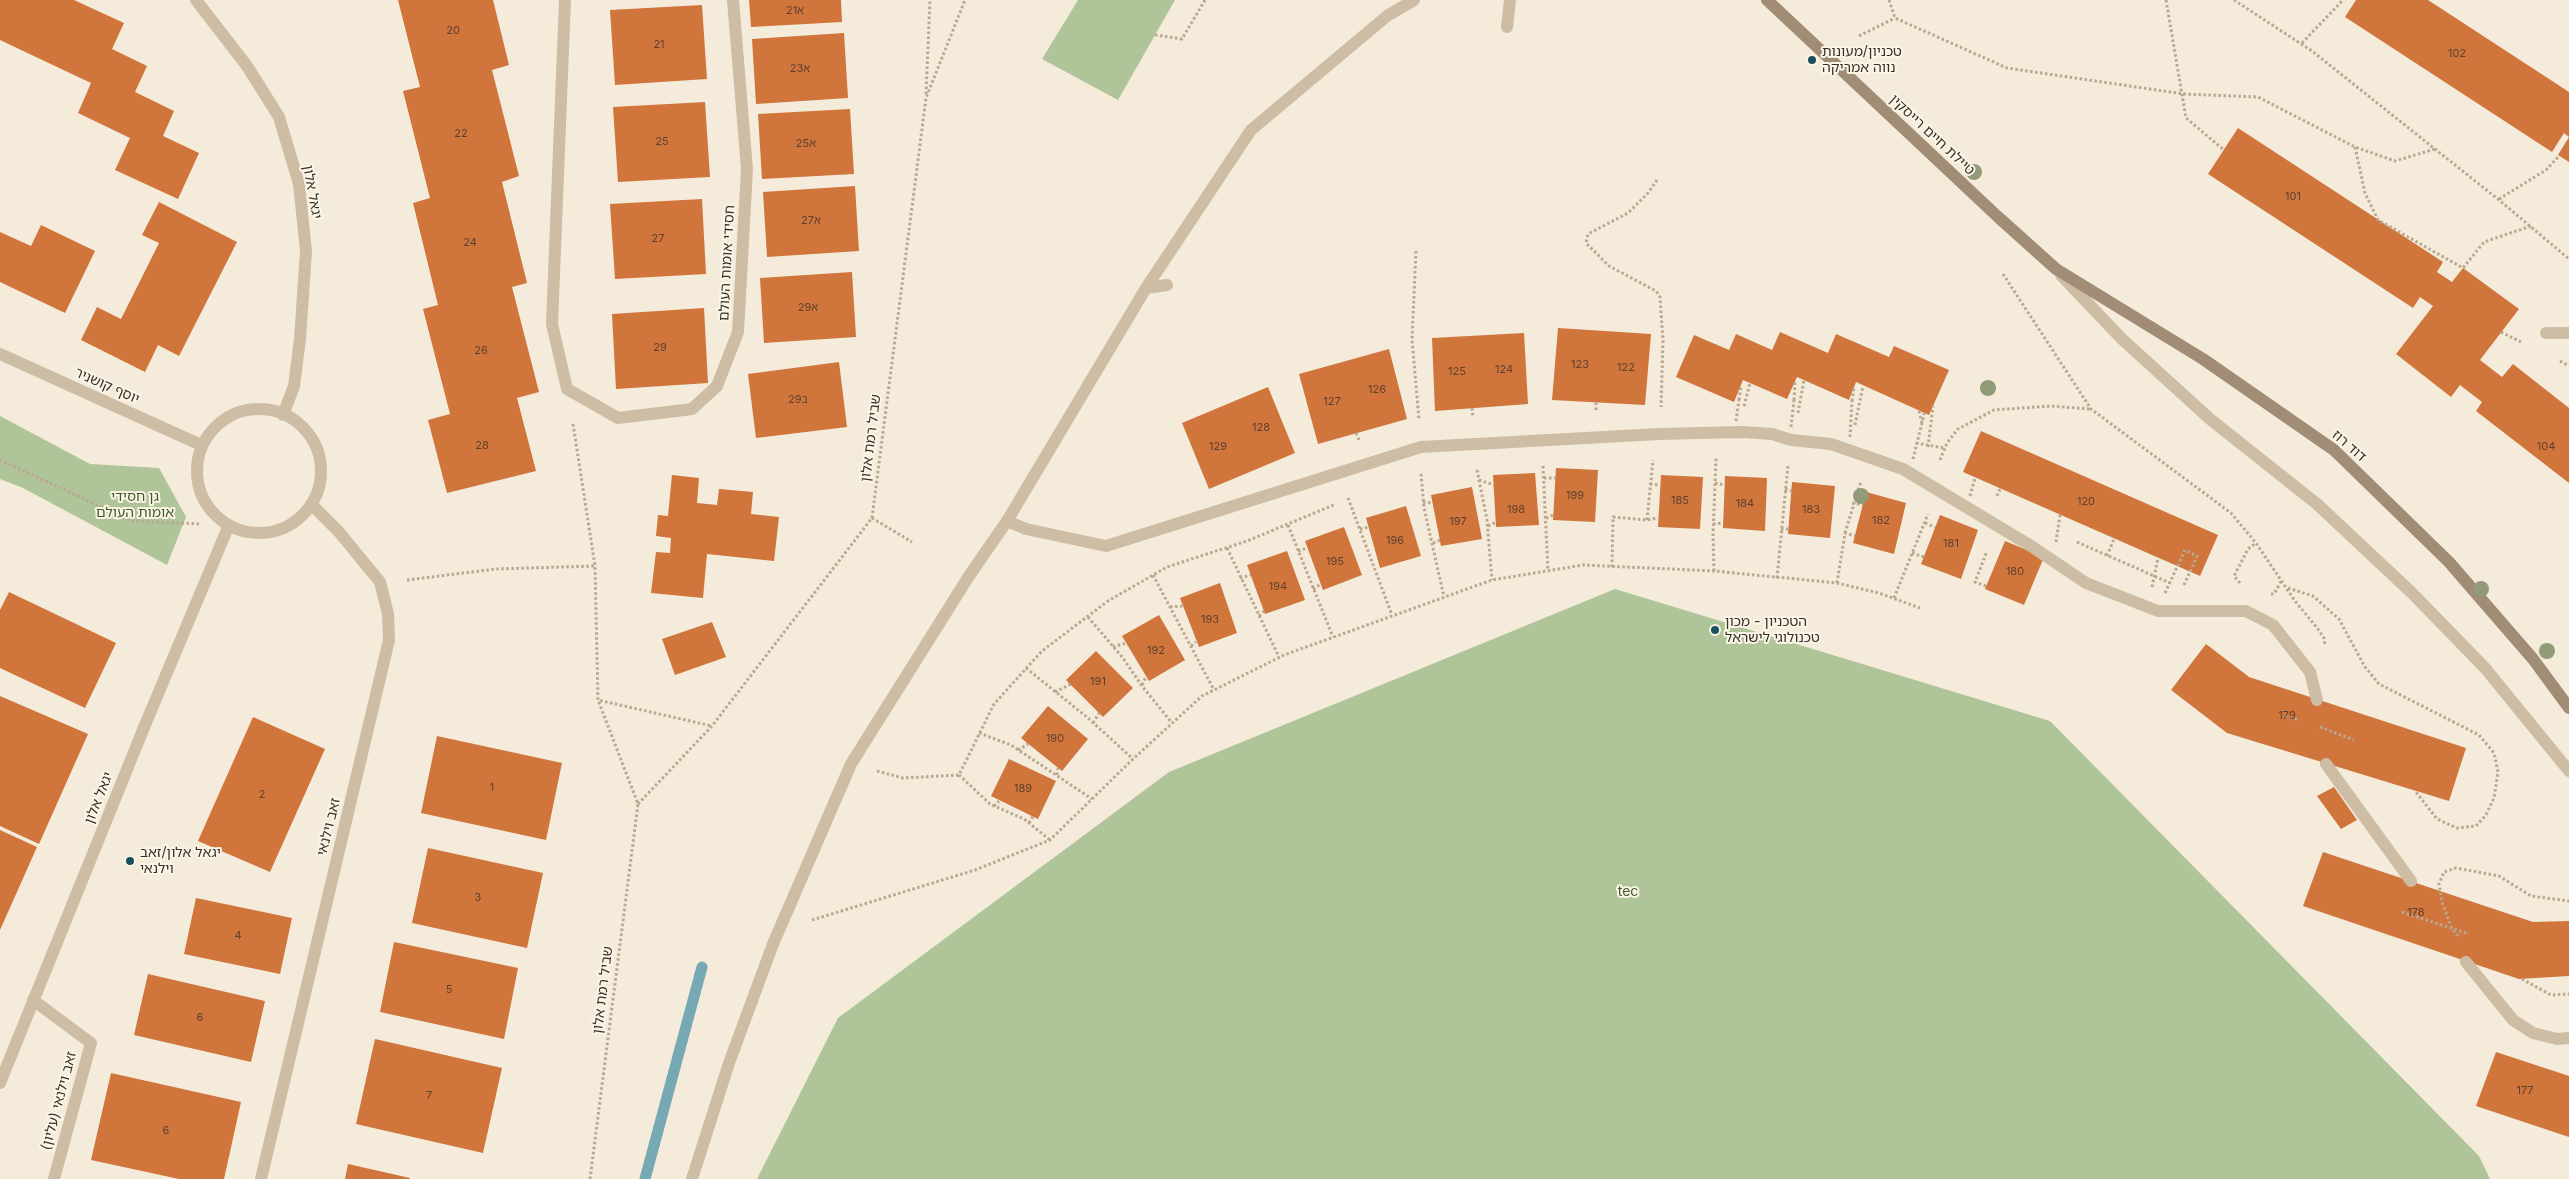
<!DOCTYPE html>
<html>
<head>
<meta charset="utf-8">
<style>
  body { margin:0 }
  canvas { display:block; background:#f4ebda }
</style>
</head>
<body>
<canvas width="2569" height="1179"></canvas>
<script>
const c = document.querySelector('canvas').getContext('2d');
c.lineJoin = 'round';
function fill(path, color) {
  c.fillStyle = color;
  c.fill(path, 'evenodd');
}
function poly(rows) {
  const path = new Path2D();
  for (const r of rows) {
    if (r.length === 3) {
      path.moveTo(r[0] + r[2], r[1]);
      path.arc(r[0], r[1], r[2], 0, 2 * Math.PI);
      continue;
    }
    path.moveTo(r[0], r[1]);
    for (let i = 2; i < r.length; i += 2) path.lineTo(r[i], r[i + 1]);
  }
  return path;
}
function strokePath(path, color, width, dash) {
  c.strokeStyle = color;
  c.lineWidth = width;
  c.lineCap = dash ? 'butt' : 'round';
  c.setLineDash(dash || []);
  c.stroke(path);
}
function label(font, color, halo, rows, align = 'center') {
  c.font = font + ' Inter,"Noto Sans Hebrew",sans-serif';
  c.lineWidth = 4;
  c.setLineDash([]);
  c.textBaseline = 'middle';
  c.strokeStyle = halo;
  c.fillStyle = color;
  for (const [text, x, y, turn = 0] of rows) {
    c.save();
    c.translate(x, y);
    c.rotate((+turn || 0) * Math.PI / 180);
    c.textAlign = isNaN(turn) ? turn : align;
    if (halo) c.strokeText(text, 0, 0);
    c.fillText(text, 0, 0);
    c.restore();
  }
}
const green = poly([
  [1078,0,1175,0,1118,100,1042,59],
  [0,416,90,464,159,468,186,517,167,565,23,488,0,479],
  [1615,589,2050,721,2479,1156,2490,1179,757,1179,838,1018,1169,772]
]);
const stream = poly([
  [645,1179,702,967]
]);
const building = poly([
  [0,0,74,0,124,23,112,49,147,66,135,92,174,111,163,136,199,153,178,199,115,170,130,138,78,113,91,83,0,40],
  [398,0,493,0,509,65,492,70,519,176,502,182,527,283,512,287,539,392,517,398,536,471,447,493,428,420,450,414,423,309,438,305,413,203,430,198,403,91,420,87],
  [749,0,841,0,842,22,751,27],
  [2356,0,2428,0,2569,92,2569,137,2564,133,2552,152,2345,17],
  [702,5,707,79,615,85,610,10],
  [844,33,848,98,756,104,752,39],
  [705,102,710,177,618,182,613,107],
  [850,109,854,174,762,179,758,114],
  [2238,128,2443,262,2437,272,2452,282,2463,268,2519,309,2480,360,2502,377,2513,364,2569,408,2569,483,2476,411,2482,402,2460,385,2451,397,2396,354,2433,306,2420,297,2413,308,2208,174],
  [2569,137,2569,162,2558,155],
  [855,186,859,251,767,257,763,192],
  [702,199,706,274,615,279,610,204],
  [159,202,237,242,179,356,158,345,145,372,81,340,97,307,121,319,159,243,142,235],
  [41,225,95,251,65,313,0,282,0,232,31,246],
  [852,272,856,337,764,343,760,278],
  [704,308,708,383,616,389,612,314],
  [1558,328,1651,334,1645,405,1552,400],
  [1780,332,1828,353,1836,334,1889,357,1894,346,1949,370,1929,415,1856,382,1849,400,1797,377,1787,399,1743,380,1734,402,1676,377,1694,335,1729,350,1736,334,1772,350],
  [1524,333,1528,404,1435,411,1432,338],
  [1389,349,1407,419,1318,444,1299,374],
  [839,362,847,427,756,438,748,374],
  [1268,387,1295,453,1209,489,1182,423],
  [1981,431,2218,535,2200,576,1963,472],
  [1556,468,1598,470,1595,522,1553,520],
  [1535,473,1539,525,1496,527,1493,475],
  [672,475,699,478,697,503,717,505,719,489,753,492,751,514,779,517,774,561,707,554,703,598,651,593,656,552,670,553,671,538,656,536,658,515,668,516],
  [1661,475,1703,477,1700,529,1658,527],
  [1725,476,1767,478,1765,531,1723,528],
  [1792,482,1835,486,1830,538,1788,534],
  [1472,487,1482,539,1441,546,1431,495],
  [1866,492,1906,503,1894,554,1853,543],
  [1406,506,1421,556,1380,568,1366,518],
  [1940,515,1978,530,1961,579,1921,564],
  [1344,527,1362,575,1323,590,1305,541],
  [2005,541,2044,557,2024,605,1985,589],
  [1287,551,1305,600,1265,614,1247,565],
  [1220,583,1237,633,1199,647,1180,598],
  [9,592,116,643,85,708,0,668,0,610],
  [1159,615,1185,660,1149,681,1122,636],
  [712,622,726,657,675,675,662,639],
  [2206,644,2249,677,2466,748,2449,801,2227,733,2171,690],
  [1096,651,1133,688,1103,717,1066,680],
  [0,696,88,734,39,844,0,826],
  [1048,706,1088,739,1062,771,1021,738],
  [253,717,325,749,270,872,198,841],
  [437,736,562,763,546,840,421,813],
  [1009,759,1056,781,1038,819,991,796],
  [2334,787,2357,820,2341,829,2317,796],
  [0,830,37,847,0,930],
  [428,848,543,873,527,948,412,923],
  [2323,852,2533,922,2569,921,2569,976,2519,979,2303,906],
  [196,898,292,918,280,974,184,954],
  [394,942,518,968,504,1039,380,1012],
  [148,974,265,1001,251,1062,134,1035],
  [375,1039,502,1068,483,1153,356,1124],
  [2496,1052,2569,1076,2569,1137,2476,1106],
  [111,1073,241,1102,224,1179,179,1179,91,1160],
  [348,1164,410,1178,410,1179,345,1179]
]);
const path = poly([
  [1889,0,1895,18,2007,68,2184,94,2258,97,2355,147,2395,161,2435,149],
  [2166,0,2186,118,2224,150],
  [2234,0,2312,51,2499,200,2569,259],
  [1155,35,1182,39,1205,0],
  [1859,36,1895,18],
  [2302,43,2343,0],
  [926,94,930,0],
  [2355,147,2365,193,2378,220,2463,268,2484,242,2531,226],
  [1657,180,1648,193,1628,213,1588,234,1586,243,1609,266,1656,291,1660,297,1663,341,1661,407],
  [2499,199,2546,170,2559,156],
  [1416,251,1412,339,1419,420],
  [2003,274,2091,409,2231,513,2256,543,2295,601,2318,629,2324,638,2325,646],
  [2501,332,2521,342],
  [2560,361,2569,366],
  [1739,400,1741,385],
  [1794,400,1795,382],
  [1852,401,1854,387],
  [1744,406,1750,383],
  [1472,408,1473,418],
  [1596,410,1596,401],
  [1919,411,1922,423],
  [1798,413,1804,380],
  [1923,420,1924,413],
  [573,424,595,566,598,700,712,726],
  [1855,425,1863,386],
  [1356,433,1359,440],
  [1916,443,1944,448],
  [1928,447,1933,406],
  [0,460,132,521,201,524],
  [1940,460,1947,443,1958,429,1994,410,2050,406,2091,409],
  [1543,466,1548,571],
  [1477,470,1487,520,1492,580],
  [1421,474,1424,508,1444,597],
  [1544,478,1556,478],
  [1479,480,1494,485],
  [1715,483,1725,485],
  [1650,484,1660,485],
  [1785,489,1792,491],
  [1997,496,2000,489],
  [1348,498,1392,615],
  [1423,502,1433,503],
  [1852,503,1863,505],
  [872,518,912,542],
  [1546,518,1553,515],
  [1647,520,1653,460],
  [1925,523,1935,527],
  [1713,524,1723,523],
  [1288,525,1333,637],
  [1488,526,1496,522],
  [1360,529,1369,527],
  [1781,529,1788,529],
  [1845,533,1861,481],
  [2077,542,2170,583],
  [1433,543,1440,540],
  [1227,548,1279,657],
  [1298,551,1307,548],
  [1912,553,1924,557],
  [2107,556,2114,539],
  [1612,567,1613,517,1647,520,1658,518],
  [1714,571,1713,536,1716,458],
  [1153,575,1214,690],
  [1240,578,1251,575],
  [1777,578,1788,465],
  [407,580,496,569,595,566],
  [1837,583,1845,533,1855,536],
  [2240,583,2234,576,2248,549,2256,543],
  [2184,585,2197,556,2185,550],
  [1986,586,1975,582,1987,551],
  [2288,588,2313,596,2339,619,2365,667,2379,684,2479,735,2494,753,2498,772,2494,798,2486,815,2476,826,2457,828,2437,819,2416,792],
  [1313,589,1321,584],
  [2271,594,2274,594,2282,580],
  [1894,598,1928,514],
  [1170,607,1183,606],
  [1259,616,1264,611],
  [1088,617,1123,658,1142,686,1172,723],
  [1191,646,1196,642],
  [1113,647,1126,643],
  [1026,668,1088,718,1133,759],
  [1142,685,1146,677],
  [1055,692,1071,684],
  [2285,716,2300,720],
  [1093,723,1099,713],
  [2320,727,2354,740],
  [979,733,1011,745,1092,799],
  [1018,750,1028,744],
  [877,771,903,778,959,775,994,704,1042,651,1108,601,1167,567,1247,541,1336,504],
  [959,775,990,804,1024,819,1050,840],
  [1057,775,1058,768],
  [638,804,712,726,872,518,926,98,965,0],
  [994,806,999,801],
  [1029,823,1033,816],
  [2402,912,2469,934],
  [812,920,975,870,1050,840,1133,759,1202,696,1284,655,1492,580,1583,565,1714,571,1837,583,1879,593,1920,608],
  [2458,936,2452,929,2442,902,2439,884,2444,872,2456,868,2499,876,2531,896,2569,901],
  [2522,979,2551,995,2569,994],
  [590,1179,638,804,598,700]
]);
const lane = poly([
  [1507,27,1510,0],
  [2061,275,2122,339,2210,419,2317,504,2412,593,2485,668,2569,771],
  [1146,288,1167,285],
  [2546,333,2569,333],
  [1007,521,1026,529,1106,546,1421,447,1659,434,1742,432,1772,434,1791,440,1831,444,1903,469,2031,546,2086,583,2158,611,2246,611,2273,625,2310,672,2317,700],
  [2326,764,2411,881],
  [2466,962,2513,1020,2533,1033,2557,1039,2569,1038],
  [692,1179,729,1063,773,944,851,764,969,576,1007,521,1146,288,1251,130,1387,16,1414,0]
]);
const street = poly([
  [196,0,247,66,279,117,299,184,306,251,300,339,294,386,283,415],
  [565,0,552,324,567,389,618,418,692,409,717,386,738,332,747,169,733,0],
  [0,354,201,445],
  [259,471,62],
  [33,1000,91,1043,54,1179],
  [0,1083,145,725,229,525],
  [261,1179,389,640,388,614,380,582,339,532,311,504]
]);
const secondary = poly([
  [1767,0,1997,216,2056,269,2203,359,2334,450,2449,562,2533,659,2569,708]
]);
const pathBridge = poly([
  [1736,421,1739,400],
  [1791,427,1794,400],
  [1850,437,1852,401],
  [1913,459,1922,423],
  [1970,496,1975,478],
  [2056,542,2060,515],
  [2152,587,2158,558],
  [2165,593,2185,550]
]);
const trees = [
  [1974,172],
  [1988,388],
  [1861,496],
  [2481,589],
  [2547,651]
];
const markers = [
  [1812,60,5,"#194f5e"],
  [1715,630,5,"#194f5e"],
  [130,861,5,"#194f5e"]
];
const numberNames = [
  ["21א",795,11],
  ["20",453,31],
  ["21",659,45],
  ["102",2457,54],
  ["23א",800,69],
  ["22",461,134],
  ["25",662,142],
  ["25א",806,144],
  ["101",2293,197],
  ["27א",811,221],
  ["27",658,239],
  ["24",470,243],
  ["29א",808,308],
  ["29",660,348],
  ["26",481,351],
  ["123",1580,365],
  ["122",1626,368],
  ["124",1504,370],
  ["125",1457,372],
  ["126",1377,390],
  ["29ב",798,400],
  ["127",1332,402],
  ["128",1261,428],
  ["28",482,446],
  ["129",1218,447],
  ["104",2546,447],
  ["199",1575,496],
  ["185",1680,501],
  ["120",2086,502],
  ["184",1745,504],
  ["198",1516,510],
  ["183",1811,510],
  ["182",1881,521],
  ["197",1458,522],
  ["196",1395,541],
  ["181",1951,544],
  ["195",1335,562],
  ["180",2015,572],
  ["194",1278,587],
  ["193",1210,620],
  ["192",1156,651],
  ["191",1098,682],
  ["179",2287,716],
  ["190",1055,739],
  ["1",492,788],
  ["189",1023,789],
  ["2",262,795],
  ["3",478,898],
  ["178",2416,913],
  ["4",238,936],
  ["5",449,990],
  ["6",200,1018],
  ["177",2525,1091],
  ["7",429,1096],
  ["6",166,1131]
];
const poiNames = [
  ["טכניון/מעונות",1822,52],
  ["נווה אמריקה",1822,68],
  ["הטכניון - מכון",1725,622],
  ["טכנולוגי לישראל",1725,638],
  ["יגאל אלון/זאב",140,853],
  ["וילנאי",140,869]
];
const streetNames = [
  ["טיילת חיים רייסקין",1932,135,43],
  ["יגאל אלון",312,192,80],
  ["חסידי אומות העולם",727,263,-87],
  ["יוסף קושניר",107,386,24],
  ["שביל רמת אלון",871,438,-83],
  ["דוד רוז",2349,446,41],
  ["יגאל אלון",99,798,-68],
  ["זאב וילנאי",329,827,-76],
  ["שביל רמת אלון",603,990,-83],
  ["זאב וילנאי (עליון)",59,1101,-75]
];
const parkNames = [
  ["גן חסידי",135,497],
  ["אומות העולם",135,513],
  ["tec",1628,892]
];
fill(green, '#b0c499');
strokePath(stream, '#77a9b4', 11);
fill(building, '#d0753c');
strokePath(path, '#b9a78f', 3, [2.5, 2.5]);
strokePath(lane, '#cdbda5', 12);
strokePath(street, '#cdbda5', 12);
strokePath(secondary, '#a18c76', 12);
strokePath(pathBridge, '#b9a78f', 3, [2.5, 2.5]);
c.fillStyle = '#919b79';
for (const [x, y] of trees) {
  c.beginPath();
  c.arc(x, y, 8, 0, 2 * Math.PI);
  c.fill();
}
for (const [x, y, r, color] of markers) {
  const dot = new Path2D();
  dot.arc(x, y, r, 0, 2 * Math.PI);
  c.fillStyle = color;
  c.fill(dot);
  strokePath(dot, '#fbf5e7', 2);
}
label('11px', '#5e402c', null, numberNames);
label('14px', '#382f27', '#fbf5e7', poiNames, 'left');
label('14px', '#382f27', '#fbf5e7', streetNames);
label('14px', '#405929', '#fbf5e7', parkNames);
</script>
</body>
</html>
